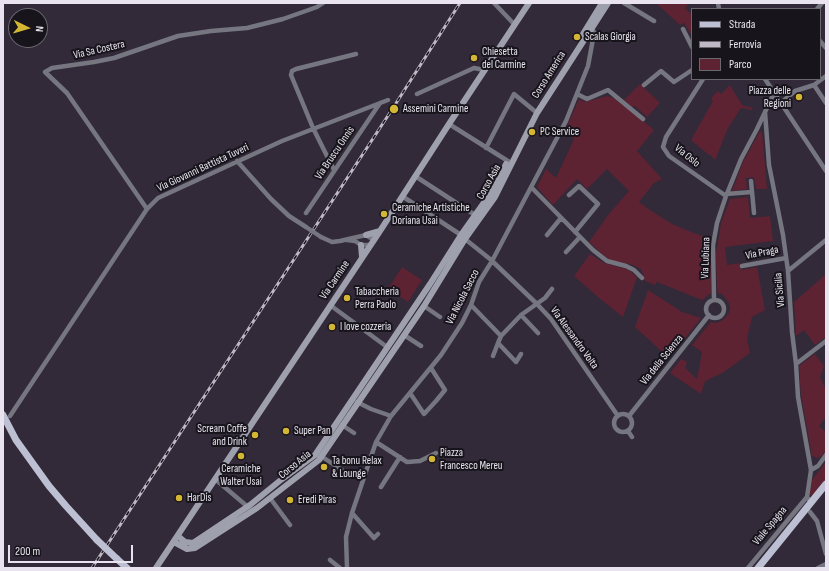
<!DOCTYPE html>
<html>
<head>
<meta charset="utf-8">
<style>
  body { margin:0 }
  #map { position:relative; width:829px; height:571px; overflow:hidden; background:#322939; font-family:"Sofia Sans Condensed",sans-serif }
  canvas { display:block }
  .frame { position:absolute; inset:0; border:4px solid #e8e3ee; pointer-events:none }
  .legend { position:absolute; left:691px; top:8px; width:130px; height:72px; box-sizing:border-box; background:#17141b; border:1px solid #6b676f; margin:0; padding:5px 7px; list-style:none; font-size:12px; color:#e8e3ee }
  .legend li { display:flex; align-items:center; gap:8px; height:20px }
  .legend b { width:20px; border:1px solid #6b676f }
  .north { position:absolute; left:8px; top:8px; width:40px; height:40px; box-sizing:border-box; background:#17141b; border:1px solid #6b676f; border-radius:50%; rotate:95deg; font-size:11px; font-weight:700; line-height:16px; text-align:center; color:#e8e3ee }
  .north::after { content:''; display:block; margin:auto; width:14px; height:18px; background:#d4b635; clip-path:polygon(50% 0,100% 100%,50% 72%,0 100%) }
  .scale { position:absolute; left:8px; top:545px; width:125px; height:18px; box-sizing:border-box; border:2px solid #e8e3ee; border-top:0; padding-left:5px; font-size:12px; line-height:14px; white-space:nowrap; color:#e8e3ee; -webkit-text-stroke:3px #17141b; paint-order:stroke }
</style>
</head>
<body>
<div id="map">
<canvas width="829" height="571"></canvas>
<div class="frame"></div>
<ul class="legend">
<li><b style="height:5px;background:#bdc0d3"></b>Strada</li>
<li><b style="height:5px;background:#bfb9c5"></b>Ferrovia</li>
<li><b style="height:11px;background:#5e2332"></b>Parco</li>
</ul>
<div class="north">N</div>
<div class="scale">200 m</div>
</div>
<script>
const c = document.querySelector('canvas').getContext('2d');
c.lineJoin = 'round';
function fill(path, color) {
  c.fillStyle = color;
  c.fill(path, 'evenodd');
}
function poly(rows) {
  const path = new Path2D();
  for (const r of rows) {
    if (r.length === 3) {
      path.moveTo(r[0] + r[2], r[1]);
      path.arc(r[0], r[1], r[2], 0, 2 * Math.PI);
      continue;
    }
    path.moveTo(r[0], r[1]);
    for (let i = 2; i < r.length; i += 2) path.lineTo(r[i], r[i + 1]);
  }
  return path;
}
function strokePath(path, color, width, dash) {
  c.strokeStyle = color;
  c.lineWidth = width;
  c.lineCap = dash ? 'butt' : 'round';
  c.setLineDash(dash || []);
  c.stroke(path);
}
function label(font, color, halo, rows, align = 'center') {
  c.font = font + ' "Sofia Sans Condensed",sans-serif';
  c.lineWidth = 4;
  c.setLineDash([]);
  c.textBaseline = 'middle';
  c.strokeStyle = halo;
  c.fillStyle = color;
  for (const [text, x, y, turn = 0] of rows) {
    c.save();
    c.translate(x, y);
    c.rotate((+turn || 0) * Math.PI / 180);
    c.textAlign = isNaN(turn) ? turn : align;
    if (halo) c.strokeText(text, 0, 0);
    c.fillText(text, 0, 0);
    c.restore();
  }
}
const green = poly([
  [656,3,689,3,685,8,692,15,692,36,684,23,680,25],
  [640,84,660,103,647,117,635,106,632,107,624,100],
  [730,85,742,105,753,108,752,110,741,108,728,128,715,160,711,156,712,155,709,155,691,140,713,101,711,98,718,91,721,94],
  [607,96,617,99,654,130,637,151,662,179,654,183,639,202,650,210,672,224,691,232,711,239,710,244,711,293,702,300,657,282,655,285,645,281,641,269,630,264,613,261,607,258,589,242,608,215,629,191,607,169,587,189,577,179,553,205,537,187,546,169,556,178,574,139,565,131,579,99,585,102],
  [760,131,762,132,767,189,756,189,754,177,746,178,747,189,732,191,743,162],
  [748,197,750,218,770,216,773,241,725,247,727,265,740,263,742,270,757,267,765,310,752,317,747,339,750,353,724,372,705,381,701,394,670,373,681,359,687,362,685,368,697,379,702,352,692,345,711,322,716,323,722,321,729,313,730,308,729,303,722,294,718,293,717,288,716,253,719,236,721,223,730,199],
  [590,254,604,263,627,269,637,277,623,317,599,298,574,276],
  [402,267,422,280,408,302,388,289],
  [826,274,826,337,815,345,804,330,796,336,794,302],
  [648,290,682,312,701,318,669,358,635,327],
  [815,354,824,366,820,377,826,390,826,417,819,426,826,432,826,451,822,456,817,458,812,456,801,395,799,366],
  [826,462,826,480,815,495,811,495,809,493,812,480]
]);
const street = poly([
  [494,3,514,24],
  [624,3,654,21],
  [718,3,719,9],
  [817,9,822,3],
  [683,29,692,47],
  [820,41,826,48],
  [703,79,666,137,663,147,669,156,726,196],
  [765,79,826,171],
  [644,85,661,71,674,82,692,70],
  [814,85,826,103],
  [417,94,474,68,484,70],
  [577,94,587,99,608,90,643,119],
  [782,102,795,91,814,85,826,76],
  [765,112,769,165,783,235,788,271,792,332,796,364,798,397,811,470,807,497,811,502],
  [449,124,511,163],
  [486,148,514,94,537,113],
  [237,161,271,199,289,216,306,227],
  [334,170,313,128,291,75,292,71,296,69,356,54],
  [415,176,475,215],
  [751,181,754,213],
  [531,187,593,250,607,261,626,266,634,270,642,278],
  [726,194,752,192],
  [569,195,579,186,598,204,575,232],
  [402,196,461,235],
  [147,209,67,93,45,72,52,68,94,62,114,58,178,36,211,31,247,28,283,19,317,7,323,3],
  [306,213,380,103],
  [547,235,561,218],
  [321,237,332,242,340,241,366,235,374,240],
  [465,239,490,259,537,304,551,319,618,416],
  [347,240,355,241,361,245,370,245],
  [566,252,580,237],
  [742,266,786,258],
  [788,271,826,240],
  [714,299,713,245,717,223,726,196,741,159,757,129,774,93],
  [715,309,9],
  [330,305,387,347],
  [471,305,501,336],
  [424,306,440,317],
  [521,315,538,333],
  [404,335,421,346],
  [521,354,516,362,498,343,501,336,521,315,545,298,552,289],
  [493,356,498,343],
  [796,364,826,341],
  [410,393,424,414,436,401,445,390,431,368],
  [357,402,371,409,391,416],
  [623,423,9],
  [10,416,147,209,158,198,282,141,388,100],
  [629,416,709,315],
  [342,425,354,433],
  [628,431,632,437],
  [376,442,407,462,420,461,436,453],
  [321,456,342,470],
  [811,470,818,466,826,455],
  [215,479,248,507],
  [381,487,400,457],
  [270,498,290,525],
  [810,512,817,521,826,554],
  [352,513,374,538,378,534],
  [330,560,340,568],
  [347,568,346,537,352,513,376,442,391,416,441,355,462,323,471,305,479,282,492,261,566,121,588,66,593,39,594,32,591,28],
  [748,568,807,497],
  [818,568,826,564]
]);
const secondary = poly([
  [583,34,602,3],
  [366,235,380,231],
  [361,245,362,257],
  [178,536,185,542,193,543,250,505,282,479,315,455,430,284,461,235,495,187,506,164],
  [174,542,187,549,195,548,257,508,319,460,424,306,465,239,495,197,537,113,608,3],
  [156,568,380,231,449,124,529,3]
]);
const primary = poly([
  [3,415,16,440,49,486,66,506,97,540],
  [117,559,127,568],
  [758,568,826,484]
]);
const rail = poly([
  [92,568,393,108,460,3]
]);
const streetBridge = poly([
  [306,227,321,237]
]);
const primaryBridge = poly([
  [97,540,117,559]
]);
const markers = [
  [577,37,4,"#d4b635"],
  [474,58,4,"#d4b635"],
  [799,97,4,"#d4b635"],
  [394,109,5,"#d4b635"],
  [532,132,4,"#d4b635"],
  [384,214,4,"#d4b635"],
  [347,298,4,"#d4b635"],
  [332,327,4,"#d4b635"],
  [286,431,4,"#d4b635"],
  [255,435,4,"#d4b635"],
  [241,456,4,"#d4b635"],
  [432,459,4,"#d4b635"],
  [324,467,4,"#d4b635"],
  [179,498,4,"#d4b635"],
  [290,500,4,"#d4b635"]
];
const poiNames = [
  ["Scalas Giorgia",585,37],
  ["Chiesetta",482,52],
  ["del Carmine",482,65],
  ["Piazza delle",791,91,"right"],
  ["Regioni",791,104,"right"],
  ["Assemini Carmine",403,109],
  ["PC Service",540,132],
  ["Ceramiche Artistiche",392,208],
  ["Doriana Usai",392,221],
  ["Tabaccheria",355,292],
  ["Perra Paolo",355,305],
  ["I love cozzeria",340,327],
  ["Scream Coffe",247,429,"right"],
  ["and Drink",247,442,"right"],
  ["Super Pan",294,431],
  ["Piazza",440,453],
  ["Francesco Mereu",440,466],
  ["Ta bonu Relax",332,461],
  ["& Lounge",332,474],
  ["Ceramiche",241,469,"center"],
  ["Walter Usai",241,482,"center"],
  ["HarDis",187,498],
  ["Eredi Piras",298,500]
];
const streetNames = [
  ["Via Sa Costera",99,50,-13],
  ["Corso America",549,75,-58],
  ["Via Bruscu Onnis",335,153,-56],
  ["Via Oslo",687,156,39],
  ["Via Giovanni Battista Tuveri",203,168,-25],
  ["Corso Asia",489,182,-61],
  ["Via Praga",762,253,-11],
  ["Via Lubiana",706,258,-88],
  ["Via Carmine",335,280,-56],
  ["Via Sicilia",780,290,-95],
  ["Via Nicola Sacco",463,297,-63],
  ["Via Alessandro Volta",574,338,54],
  ["Via della Scienza",662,360,-51],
  ["Corso Asia",295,465,-39],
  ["Viale Spagna",770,526,-50]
];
fill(green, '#5e2332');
strokePath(street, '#757680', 4.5);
strokePath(secondary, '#9ea0ae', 6);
strokePath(primary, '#bdc0d3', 7);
strokePath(rail, '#bfb9c5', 3);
strokePath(rail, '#17141b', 1.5, [4.5]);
strokePath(streetBridge, '#757680', 4.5);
strokePath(primaryBridge, '#bdc0d3', 7);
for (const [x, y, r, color] of markers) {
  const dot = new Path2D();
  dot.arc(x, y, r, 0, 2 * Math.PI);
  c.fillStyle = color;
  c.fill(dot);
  strokePath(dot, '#17141b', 1.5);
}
label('11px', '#e8e3ee', '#17141b', poiNames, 'left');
label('11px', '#e8e3ee', '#17141b', streetNames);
</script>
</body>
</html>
